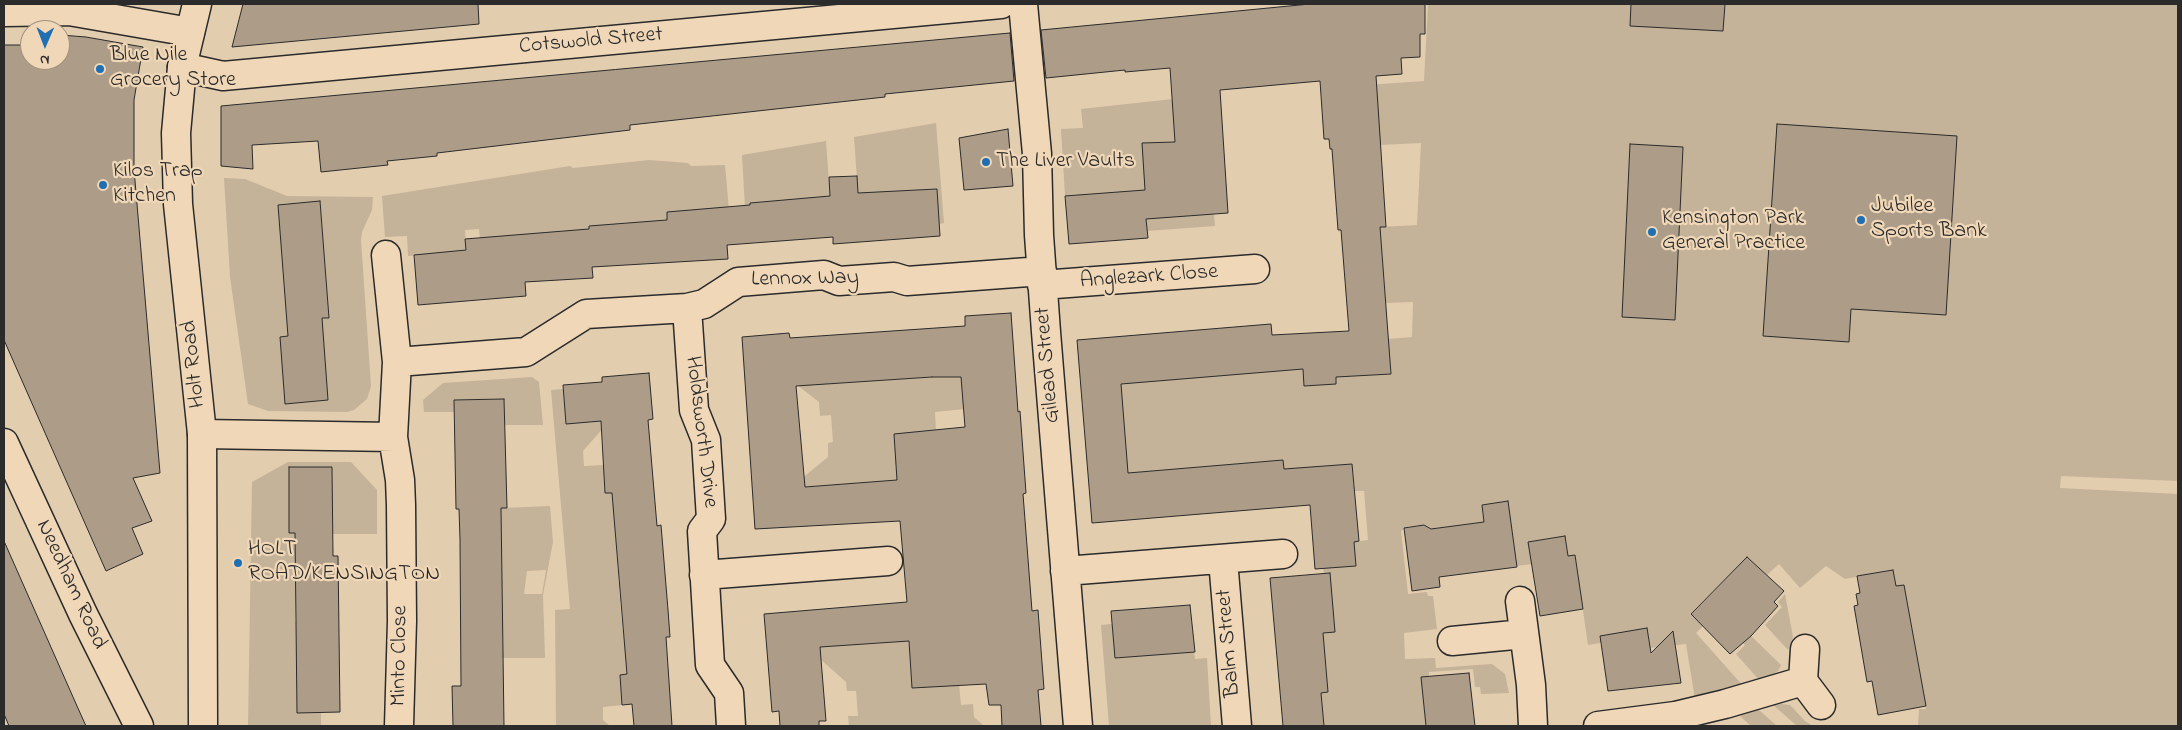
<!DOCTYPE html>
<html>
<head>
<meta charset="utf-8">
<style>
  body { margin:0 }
  #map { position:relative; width:2182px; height:730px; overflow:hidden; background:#e3cdaf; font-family:"Indie Flower",sans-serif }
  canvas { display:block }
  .frame { position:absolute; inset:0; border:5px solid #2b2b2b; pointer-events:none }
  .north { position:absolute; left:20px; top:20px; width:50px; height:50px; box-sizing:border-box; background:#efd7b7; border:1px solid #a1927f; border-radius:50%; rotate:181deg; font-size:14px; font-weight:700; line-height:20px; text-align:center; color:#2b2b2b }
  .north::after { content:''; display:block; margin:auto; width:18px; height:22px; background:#1f6fb2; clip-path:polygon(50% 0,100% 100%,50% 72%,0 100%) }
</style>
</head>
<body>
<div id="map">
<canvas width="2182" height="730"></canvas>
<div class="frame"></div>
<div class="north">N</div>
</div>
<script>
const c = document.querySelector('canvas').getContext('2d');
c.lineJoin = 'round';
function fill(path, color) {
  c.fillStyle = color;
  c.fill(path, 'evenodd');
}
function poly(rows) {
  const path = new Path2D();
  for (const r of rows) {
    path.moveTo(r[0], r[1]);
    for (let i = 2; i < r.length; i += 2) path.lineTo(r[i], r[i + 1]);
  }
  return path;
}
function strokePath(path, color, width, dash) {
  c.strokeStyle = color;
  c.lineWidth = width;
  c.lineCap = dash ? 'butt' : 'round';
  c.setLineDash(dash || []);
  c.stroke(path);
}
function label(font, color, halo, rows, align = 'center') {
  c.font = font + ' "Indie Flower",sans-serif';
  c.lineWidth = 4.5;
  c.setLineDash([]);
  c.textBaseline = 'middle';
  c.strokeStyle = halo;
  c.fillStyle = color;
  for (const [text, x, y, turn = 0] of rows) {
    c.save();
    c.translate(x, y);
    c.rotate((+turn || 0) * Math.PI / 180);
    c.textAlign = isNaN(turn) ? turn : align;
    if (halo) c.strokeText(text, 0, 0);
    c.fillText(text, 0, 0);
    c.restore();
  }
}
const green = poly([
  [1428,4,2178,4,2178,481,2061,476,2060,488,2178,494,2178,726,1918,726,1919,709,1926,709,1926,706,1904,586,1896,586,1893,570,1845,579,1826,566,1800,588,1779,564,1767,575,1747,557,1690,614,1703,626,1696,633,1744,687,1695,699,1686,644,1650,648,1647,628,1630,638,1588,645,1575,556,1568,556,1565,536,1535,541,1538,560,1532,564,1517,566,1507,501,1482,505,1484,522,1431,529,1424,525,1407,527,1401,531,1408,594,1427,592,1428,596,1433,596,1437,629,1404,633,1405,659,1435,658,1436,668,1492,664,1505,674,1509,693,1481,694,1480,687,1475,687,1473,669,1429,672,1429,677,1421,678,1426,726,1324,726,1321,693,1328,692,1328,690,1323,633,1335,631,1334,616,1321,617,1318,574,1324,573,1323,568,1356,566,1354,542,1368,540,1364,491,1355,491,1352,464,1292,469,1287,503,1283,460,1128,473,1081,387,1303,369,1304,386,1335,384,1336,377,1391,374,1388,339,1412,337,1413,302,1386,303,1380,227,1417,225,1421,143,1380,145,1352,86,1424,81],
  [1173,99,1181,216,1214,214,1215,226,1147,231,1145,191,1065,196,1061,129,1083,128,1081,109],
  [936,123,944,223,939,224,937,189,858,194,854,137],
  [826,141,830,197,750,203,753,243,747,243,742,155],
  [649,160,688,163,691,166,725,165,732,244,682,211,667,212,667,221,589,226,589,230,528,234,531,282,525,282,522,246,481,250,479,229,465,230,466,251,408,256,407,236,385,237,382,196,570,166,573,168],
  [224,178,245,179,287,196,373,197,372,210,362,232,361,240,371,386,367,399,354,410,347,412,268,411,248,404,230,277],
  [320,202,323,236,281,239,278,205],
  [324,251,329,318,288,321],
  [325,367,328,400,285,404],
  [968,365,968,367,972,368,975,408,935,412,936,431,894,434,898,490,947,486,962,479,970,478,972,502,967,502,967,506,975,609,980,609,982,632,974,632,958,628,908,631,912,688,959,684,961,705,973,704,974,717,984,726,849,726,848,716,858,716,856,691,847,691,846,682,819,658,818,647,897,642,895,611,943,607,936,509,886,514,884,481,801,487,800,480,828,457,828,443,833,442,831,415,820,416,819,402,793,382,793,378,828,375,829,384,934,377,933,367],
  [532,377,539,382,543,425,505,425,504,399,454,400,454,412,424,412,423,400,443,383],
  [563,389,566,424,605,420,606,425,583,451,584,466,604,465,605,493,614,492,615,530,621,614,624,640,626,640,629,674,620,675,622,705,603,707,603,720,610,726,556,726,555,610,570,609,551,390],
  [288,462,351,462,377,490,377,534,333,534,332,467,289,467,289,533,326,533,326,555,295,556,295,622,320,622,297,647,297,712,321,712,321,726,248,726,252,482],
  [550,506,553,542,543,595,545,658,503,658,501,508],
  [546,570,542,594,524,594,527,571],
  [1785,594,1793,637,1788,650,1765,625,1782,607,1778,602],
  [1112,624,1115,658,1194,652,1195,659,1207,658,1211,726,1109,726,1101,625],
  [1747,632,1781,665,1778,671,1766,679,1760,681,1736,654,1745,645,1740,640],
  [1781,704,1790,705,1805,721,1813,726,1797,726,1773,705],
  [1758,710,1759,710,1777,726,1751,726,1740,716]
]);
const building = poly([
  [243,4,478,4,479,24,232,47,243,4],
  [1310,4,1425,4,1425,34,1420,34,1420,57,1401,58,1402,74,1376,76,1386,227,1380,227,1391,374,1336,377,1336,384,1304,386,1303,369,1121,384,1128,473,1283,460,1284,469,1352,464,1359,541,1354,542,1356,566,1315,569,1310,505,1092,523,1077,340,1271,324,1272,335,1349,331,1341,230,1338,230,1332,149,1330,149,1329,139,1324,139,1320,81,1220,90,1228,213,1146,219,1148,238,1069,244,1065,196,1145,190,1142,143,1175,142,1170,68,1125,72,1125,70,1046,78,1041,30,1310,4],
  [1631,4,1725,4,1723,31,1630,26,1631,4],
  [1010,33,1014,81,885,94,885,97,630,125,630,130,437,153,437,156,387,161,388,165,321,172,318,141,252,145,253,169,221,166,221,106,1010,33],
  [61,35,86,37,143,47,134,100,134,169,160,473,133,478,152,521,132,528,143,554,106,571,4,340,4,45,30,45,30,60,60,60,61,35],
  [1777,124,1957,136,1946,315,1851,309,1849,342,1763,336,1777,124],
  [1008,129,1013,186,964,190,959,138,1008,129],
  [1630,144,1683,147,1675,320,1622,317,1630,144],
  [857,176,858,193,937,189,940,236,833,244,833,237,727,245,728,259,592,267,593,278,525,282,526,296,418,305,414,255,466,250,465,239,589,229,589,226,667,220,667,212,750,205,750,203,830,196,829,177,857,176],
  [320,201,329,318,322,318,328,400,285,404,280,337,288,336,278,205,320,201],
  [1011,313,1018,412,1020,411,1026,493,1023,494,1032,611,1038,610,1044,689,1038,690,1041,726,1002,726,1001,705,989,705,986,684,912,688,909,641,820,647,826,721,819,721,819,726,780,726,779,711,772,712,764,614,907,602,900,521,755,529,742,337,789,333,790,338,965,326,965,316,1011,313],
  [932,377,961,377,965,427,894,434,897,480,805,487,796,386,932,377],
  [649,373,653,419,648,420,657,526,661,525,668,610,670,637,666,637,672,726,634,726,632,704,622,705,620,675,627,674,612,493,605,493,601,421,566,424,563,385,602,382,602,377,649,373],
  [504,399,507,508,501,508,504,726,453,726,452,686,461,686,460,539,459,509,456,509,454,400,504,399],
  [289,467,332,467,333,556,338,556,340,712,297,713,295,533,289,533,289,467],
  [1508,501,1517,567,1439,577,1440,587,1412,591,1404,528,1424,525,1431,529,1484,522,1482,505,1508,501],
  [1565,536,1568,556,1575,555,1583,609,1540,616,1528,542,1565,536],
  [4,541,77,706,86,726,9,726,4,714,4,541],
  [1747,557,1784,591,1774,602,1778,606,1751,636,1730,654,1691,614,1747,557],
  [1893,570,1896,586,1904,585,1926,706,1878,715,1872,681,1867,682,1854,606,1858,605,1856,594,1860,593,1857,576,1893,570],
  [1330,573,1335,632,1323,633,1328,692,1321,693,1324,726,1283,726,1270,578,1330,573],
  [1190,605,1195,652,1115,658,1111,611,1190,605],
  [1647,628,1651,653,1673,631,1681,683,1608,691,1600,636,1647,628],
  [1469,673,1475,726,1426,726,1421,677,1469,673]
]);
const street = poly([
  [1023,4,1037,154,1039,235,1046,332,1078,726],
  [4,12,69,11,190,32],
  [182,67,223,76,1001,4],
  [386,255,397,362,393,437],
  [1042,285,1255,269],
  [687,308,694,410,706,440,711,519,702,531,710,665,729,693,731,726],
  [397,362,526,352,586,314,687,308,704,304,738,282,824,275,839,281,894,277,907,281,1042,271],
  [202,434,393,437,400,480,401,505,402,621,399,726],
  [4,443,83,614,139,726],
  [1223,560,1237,726],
  [1065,571,1283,554],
  [704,575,888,561],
  [1520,601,1531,685,1533,726],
  [1452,641,1524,634],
  [1803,681,1821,705],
  [1598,726,1675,716,1725,704,1803,681,1805,649]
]);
const secondary = poly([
  [197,4,182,67,176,133,178,204,202,434,203,726]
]);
const markers = [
  [100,69,5,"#1f6fb2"],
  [986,162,5,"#1f6fb2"],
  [103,185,5,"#1f6fb2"],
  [1861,220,5,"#1f6fb2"],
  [1652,232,5,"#1f6fb2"],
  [238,563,5,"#1f6fb2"]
];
const streetNames = [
  ["Cotswold Street",591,42,-5],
  ["Anglezark Close",1149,278,-4],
  ["Lennox Way",805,280,-1],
  ["Holt Road",195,364,-96],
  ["Gilead Street",1049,365,-95],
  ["Holdsworth Drive",700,432,83],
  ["Needham Road",70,585,65],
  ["Balm Street",1230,643,-95],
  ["Minto Close",401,656,-89]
];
const poiNames = [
  ["Blue Nile",110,56],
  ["Grocery Store",110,81],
  ["The Liver Vaults",996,162],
  ["Kilos Trap",113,172],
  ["Kitchen",113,197],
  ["Jubilee",1871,207],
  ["Sports Bank",1871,232],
  ["Kensington Park",1662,219],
  ["General Practice",1662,244],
  ["HOLT",248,550],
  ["ROAD/KENSINGTON",248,575]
];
fill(green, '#c4b299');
fill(building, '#ad9d88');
strokePath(building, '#2b2b2b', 1);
strokePath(street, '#2b2b2b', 31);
strokePath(secondary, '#2b2b2b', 31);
strokePath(street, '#efd7b7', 28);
strokePath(secondary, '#efd7b7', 28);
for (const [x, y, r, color] of markers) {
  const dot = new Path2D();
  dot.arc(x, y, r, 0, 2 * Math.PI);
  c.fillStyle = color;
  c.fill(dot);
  strokePath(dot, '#efd7b7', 2);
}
label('22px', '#2b2b2b', '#efd7b7', streetNames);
label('22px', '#2b2b2b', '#efd7b7', poiNames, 'left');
</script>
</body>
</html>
